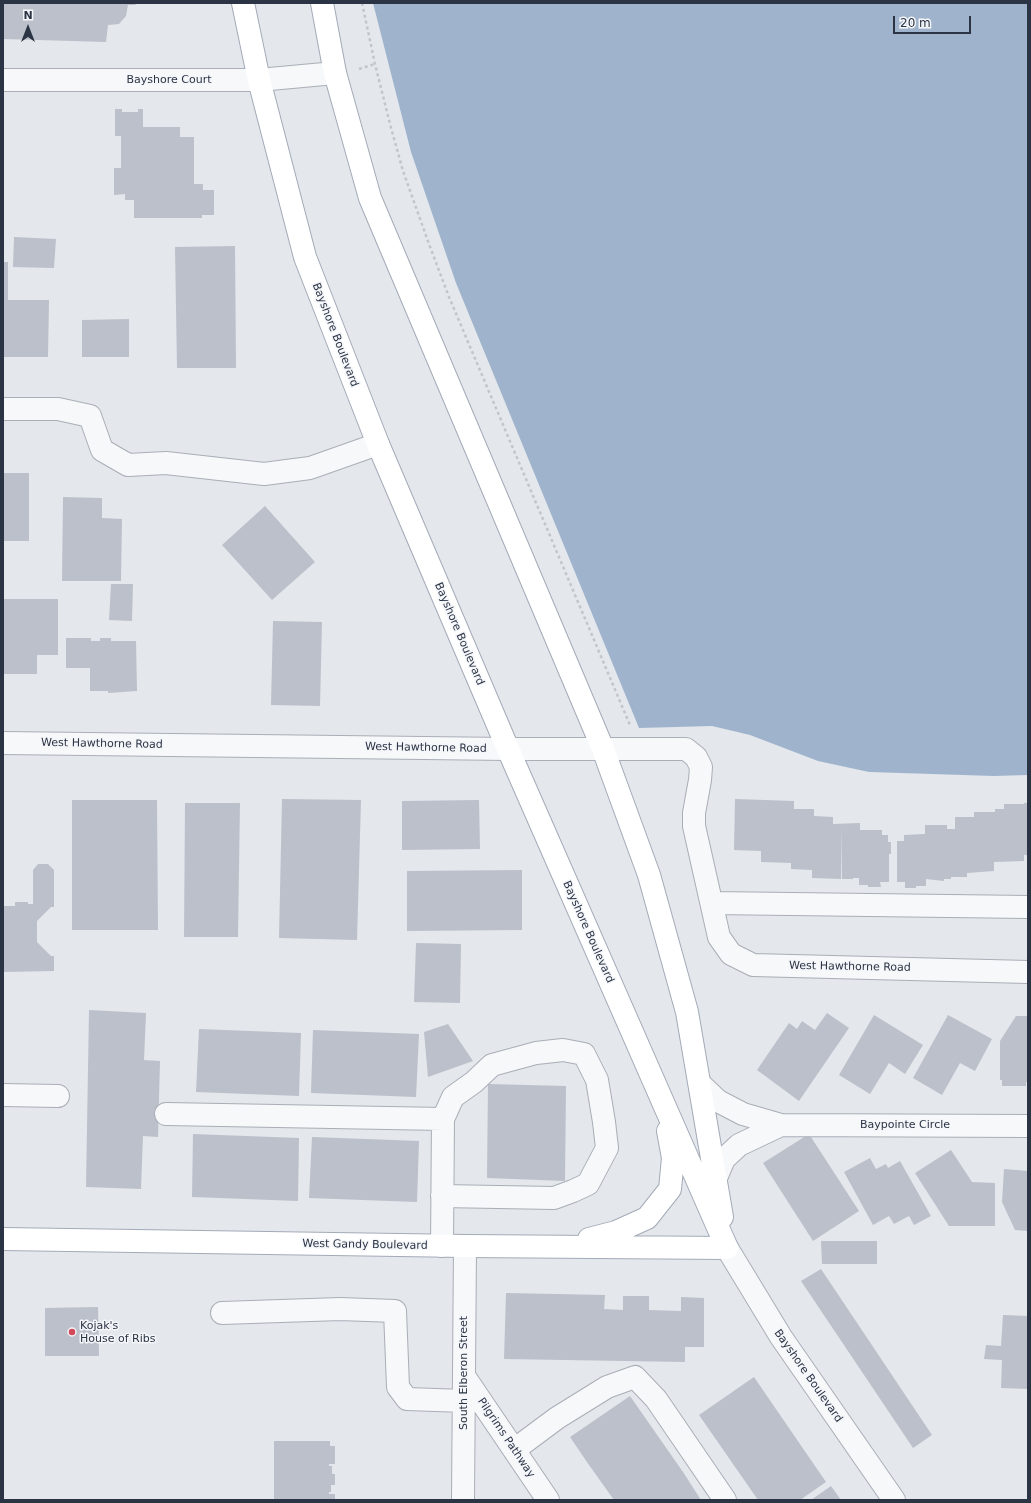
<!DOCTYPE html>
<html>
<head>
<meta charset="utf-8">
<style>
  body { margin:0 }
  #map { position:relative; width:1031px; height:1503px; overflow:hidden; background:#e4e7ec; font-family:"DejaVu Sans",sans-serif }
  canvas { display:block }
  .frame { position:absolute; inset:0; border:4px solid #2b3445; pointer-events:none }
  .north { position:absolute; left:8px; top:8px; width:40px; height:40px; -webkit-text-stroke:3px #f4f6f9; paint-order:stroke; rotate:0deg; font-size:11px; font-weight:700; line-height:16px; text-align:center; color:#2b3445 }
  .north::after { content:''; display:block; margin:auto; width:14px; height:18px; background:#2b3445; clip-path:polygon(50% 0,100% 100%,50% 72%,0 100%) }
  .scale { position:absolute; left:893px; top:16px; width:78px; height:18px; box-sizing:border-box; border:2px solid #2b3445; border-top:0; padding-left:5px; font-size:12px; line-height:14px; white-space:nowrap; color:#2b3445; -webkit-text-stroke:3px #f4f6f9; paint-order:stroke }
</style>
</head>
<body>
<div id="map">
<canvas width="1031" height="1503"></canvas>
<div class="frame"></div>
<div class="north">N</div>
<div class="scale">20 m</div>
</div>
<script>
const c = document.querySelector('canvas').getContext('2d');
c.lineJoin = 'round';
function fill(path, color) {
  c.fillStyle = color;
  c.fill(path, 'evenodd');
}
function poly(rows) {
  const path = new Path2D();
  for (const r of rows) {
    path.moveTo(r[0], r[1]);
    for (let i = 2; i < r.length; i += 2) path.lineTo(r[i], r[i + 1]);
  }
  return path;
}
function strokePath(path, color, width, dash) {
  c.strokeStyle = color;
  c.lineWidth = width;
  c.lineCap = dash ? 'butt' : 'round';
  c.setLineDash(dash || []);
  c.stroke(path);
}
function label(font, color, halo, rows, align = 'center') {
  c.font = font + ' "DejaVu Sans",sans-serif';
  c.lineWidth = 3;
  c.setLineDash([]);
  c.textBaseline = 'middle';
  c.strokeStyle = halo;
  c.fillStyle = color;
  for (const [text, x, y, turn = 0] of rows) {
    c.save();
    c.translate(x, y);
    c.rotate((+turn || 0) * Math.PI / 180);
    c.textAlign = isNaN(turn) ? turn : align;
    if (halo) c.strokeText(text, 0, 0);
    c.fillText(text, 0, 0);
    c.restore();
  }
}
const water = poly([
  [373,3,1028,3,1028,775,994,776,869,772,818,761,750,735,712,726,639,728,456,283,411,152]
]);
const building = poly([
  [3,3,137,3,135,5,128,5,126,16,119,24,108,25,106,42,3,39],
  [115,109,122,109,122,112,138,112,138,109,143,109,143,127,180,127,180,137,194,137,194,184,203,184,203,190,214,190,214,215,202,215,202,218,134,218,134,200,125,200,125,194,114,195,114,168,121,168,121,136,115,136],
  [14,237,56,239,54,268,13,267],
  [235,246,236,368,177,368,175,247],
  [3,262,8,262,8,300,49,300,48,357,3,357],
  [129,319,129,357,82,357,82,320],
  [3,473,29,473,29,541,3,541],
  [63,497,102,498,102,518,122,519,121,581,62,581],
  [265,506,315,562,272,600,222,545],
  [111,584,133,584,132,621,109,620],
  [3,599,58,599,58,655,37,655,37,674,3,674],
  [273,621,322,622,320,706,271,705],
  [66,638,91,638,91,641,100,641,100,638,111,638,111,641,136,641,137,691,108,693,108,691,90,691,90,668,66,668],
  [282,799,361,800,357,940,279,938],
  [735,799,794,801,794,809,814,809,814,816,833,817,833,824,860,823,860,830,882,830,882,835,888,835,888,842,891,842,891,854,889,854,889,882,880,882,881,887,868,887,868,885,859,885,859,878,853,878,853,879,842,879,842,827,841,879,812,878,812,870,791,869,791,863,761,862,761,851,734,850],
  [72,800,157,800,158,930,72,930],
  [479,800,480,849,402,850,402,801],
  [185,803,240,803,238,937,184,937],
  [1024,803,1028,803,1028,855,1024,855,1024,861,994,862,994,871,967,873,967,877,951,877,951,879,944,879,944,881,926,879,926,886,916,886,916,888,905,888,905,882,897,882,897,841,904,841,904,835,925,834,925,825,947,825,947,829,955,829,955,817,974,817,974,812,995,812,995,809,1004,809,1004,804,1024,804],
  [38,864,48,864,54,870,54,907,51,907,37,921,37,942,51,956,54,956,54,971,3,972,3,906,15,906,15,902,28,902,28,904,33,904,33,870],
  [522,870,522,930,407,931,407,871],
  [416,943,461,944,460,1003,414,1002],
  [89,1010,146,1013,144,1060,160,1061,158,1137,143,1136,141,1189,86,1187],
  [827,1013,849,1028,799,1101,757,1070,789,1023,797,1029,802,1021,815,1030],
  [874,1015,923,1045,905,1074,889,1063,870,1094,839,1075],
  [948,1015,992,1039,975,1071,960,1063,942,1095,913,1078],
  [1016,1016,1028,1016,1028,1082,1026,1082,1026,1086,1002,1086,1002,1080,1000,1080,1000,1041],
  [448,1024,473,1061,428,1077,424,1032],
  [199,1029,301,1033,299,1096,196,1092],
  [313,1030,419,1034,416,1097,311,1093],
  [488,1084,566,1086,565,1181,487,1178],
  [193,1134,299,1138,298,1201,192,1197],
  [809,1134,859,1211,813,1241,763,1163],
  [312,1137,419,1141,417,1202,309,1198],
  [951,1150,972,1182,995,1183,995,1226,949,1226,915,1173],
  [870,1158,876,1169,886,1164,888,1168,900,1161,931,1216,914,1225,909,1216,894,1224,889,1216,873,1225,844,1172],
  [1004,1169,1028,1171,1028,1231,1015,1230,1002,1202],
  [821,1241,877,1241,877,1264,822,1264],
  [821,1269,932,1435,913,1448,801,1281],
  [506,1293,605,1295,604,1309,623,1310,623,1296,649,1296,649,1310,681,1311,681,1297,704,1298,704,1347,685,1347,685,1362,504,1359],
  [98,1307,99,1356,45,1356,45,1308],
  [1003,1315,1028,1316,1028,1389,1001,1388,1002,1360,984,1359,986,1345,1001,1346],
  [754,1377,826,1482,800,1500,758,1500,699,1415],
  [630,1396,683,1472,701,1500,614,1500,589,1465,570,1437],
  [274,1441,330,1441,330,1446,335,1446,335,1464,329,1464,329,1466,332,1466,332,1474,335,1474,335,1485,331,1485,331,1492,329,1492,329,1494,335,1494,335,1500,274,1500],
  [831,1486,841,1500,811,1500]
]);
const path = poly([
  [362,3,375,64,390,124,403,171,429,244,449,297,630,725],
  [359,69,375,64]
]);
const minor = poly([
  [3,80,259,80,335,73],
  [3,409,58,409,90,416,102,450,128,465,166,463,264,474,310,468,378,444],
  [3,743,508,749,686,749,696,757,701,767,700,780,694,813,694,826,719,937,731,954,753,965,1028,972],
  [712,903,1028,907],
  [700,1084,718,1101,743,1114,781,1125,1028,1126],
  [3,1095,58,1096],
  [166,1114,443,1119,442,1246],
  [716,1178,724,1159,739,1145,781,1125],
  [442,1196,554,1198,573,1191,588,1184,607,1148,604,1122,597,1080,584,1054,563,1050,536,1053,492,1065,474,1082,453,1097,443,1119],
  [727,1248,781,1337,894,1500],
  [222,1313,340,1309,395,1311,398,1387,407,1399,464,1401],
  [464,1376,548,1500],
  [514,1450,557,1418,607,1387,635,1377,656,1399,725,1500],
  [463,1500,465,1246]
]);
const major = poly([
  [243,3,259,80,305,257,378,444,508,749,727,1248],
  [322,3,335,73,370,198,603,749,649,875,687,1012,722,1217],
  [3,1239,465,1246,727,1248],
  [589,1239,616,1232,647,1218,670,1189,673,1158,668,1131]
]);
const markers = [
  [72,1332,4,"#d1495b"]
];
const streetNames = [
  ["Bayshore Court",169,80],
  ["Bayshore Boulevard",335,335,69],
  ["Bayshore Boulevard",459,634,67],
  ["West Hawthorne Road",102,744,1],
  ["West Hawthorne Road",426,748,1],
  ["Bayshore Boulevard",588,932,66],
  ["West Hawthorne Road",850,967,1],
  ["Baypointe Circle",905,1125],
  ["West Gandy Boulevard",365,1245,1],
  ["South Elberon Street",464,1373,-90],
  ["Bayshore Boulevard",808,1376,55],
  ["Pilgrims Pathway",506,1438,56]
];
const poiNames = [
  ["Kojak's",80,1326],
  ["House of Ribs",80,1339]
];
fill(water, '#9fb4cc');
fill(building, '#bbc0ca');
strokePath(minor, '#a9aeb7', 24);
strokePath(major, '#a3abb8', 24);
strokePath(path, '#c2c5cb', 2.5, [3, 3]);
strokePath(minor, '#f7f8fa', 22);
strokePath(major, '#fff', 22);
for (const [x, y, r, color] of markers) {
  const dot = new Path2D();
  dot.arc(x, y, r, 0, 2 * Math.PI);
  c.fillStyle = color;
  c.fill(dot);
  strokePath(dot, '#f4f6f9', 1.5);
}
label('11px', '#2b3445', '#f4f6f9', streetNames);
label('11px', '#2b3445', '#f4f6f9', poiNames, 'left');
</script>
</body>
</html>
